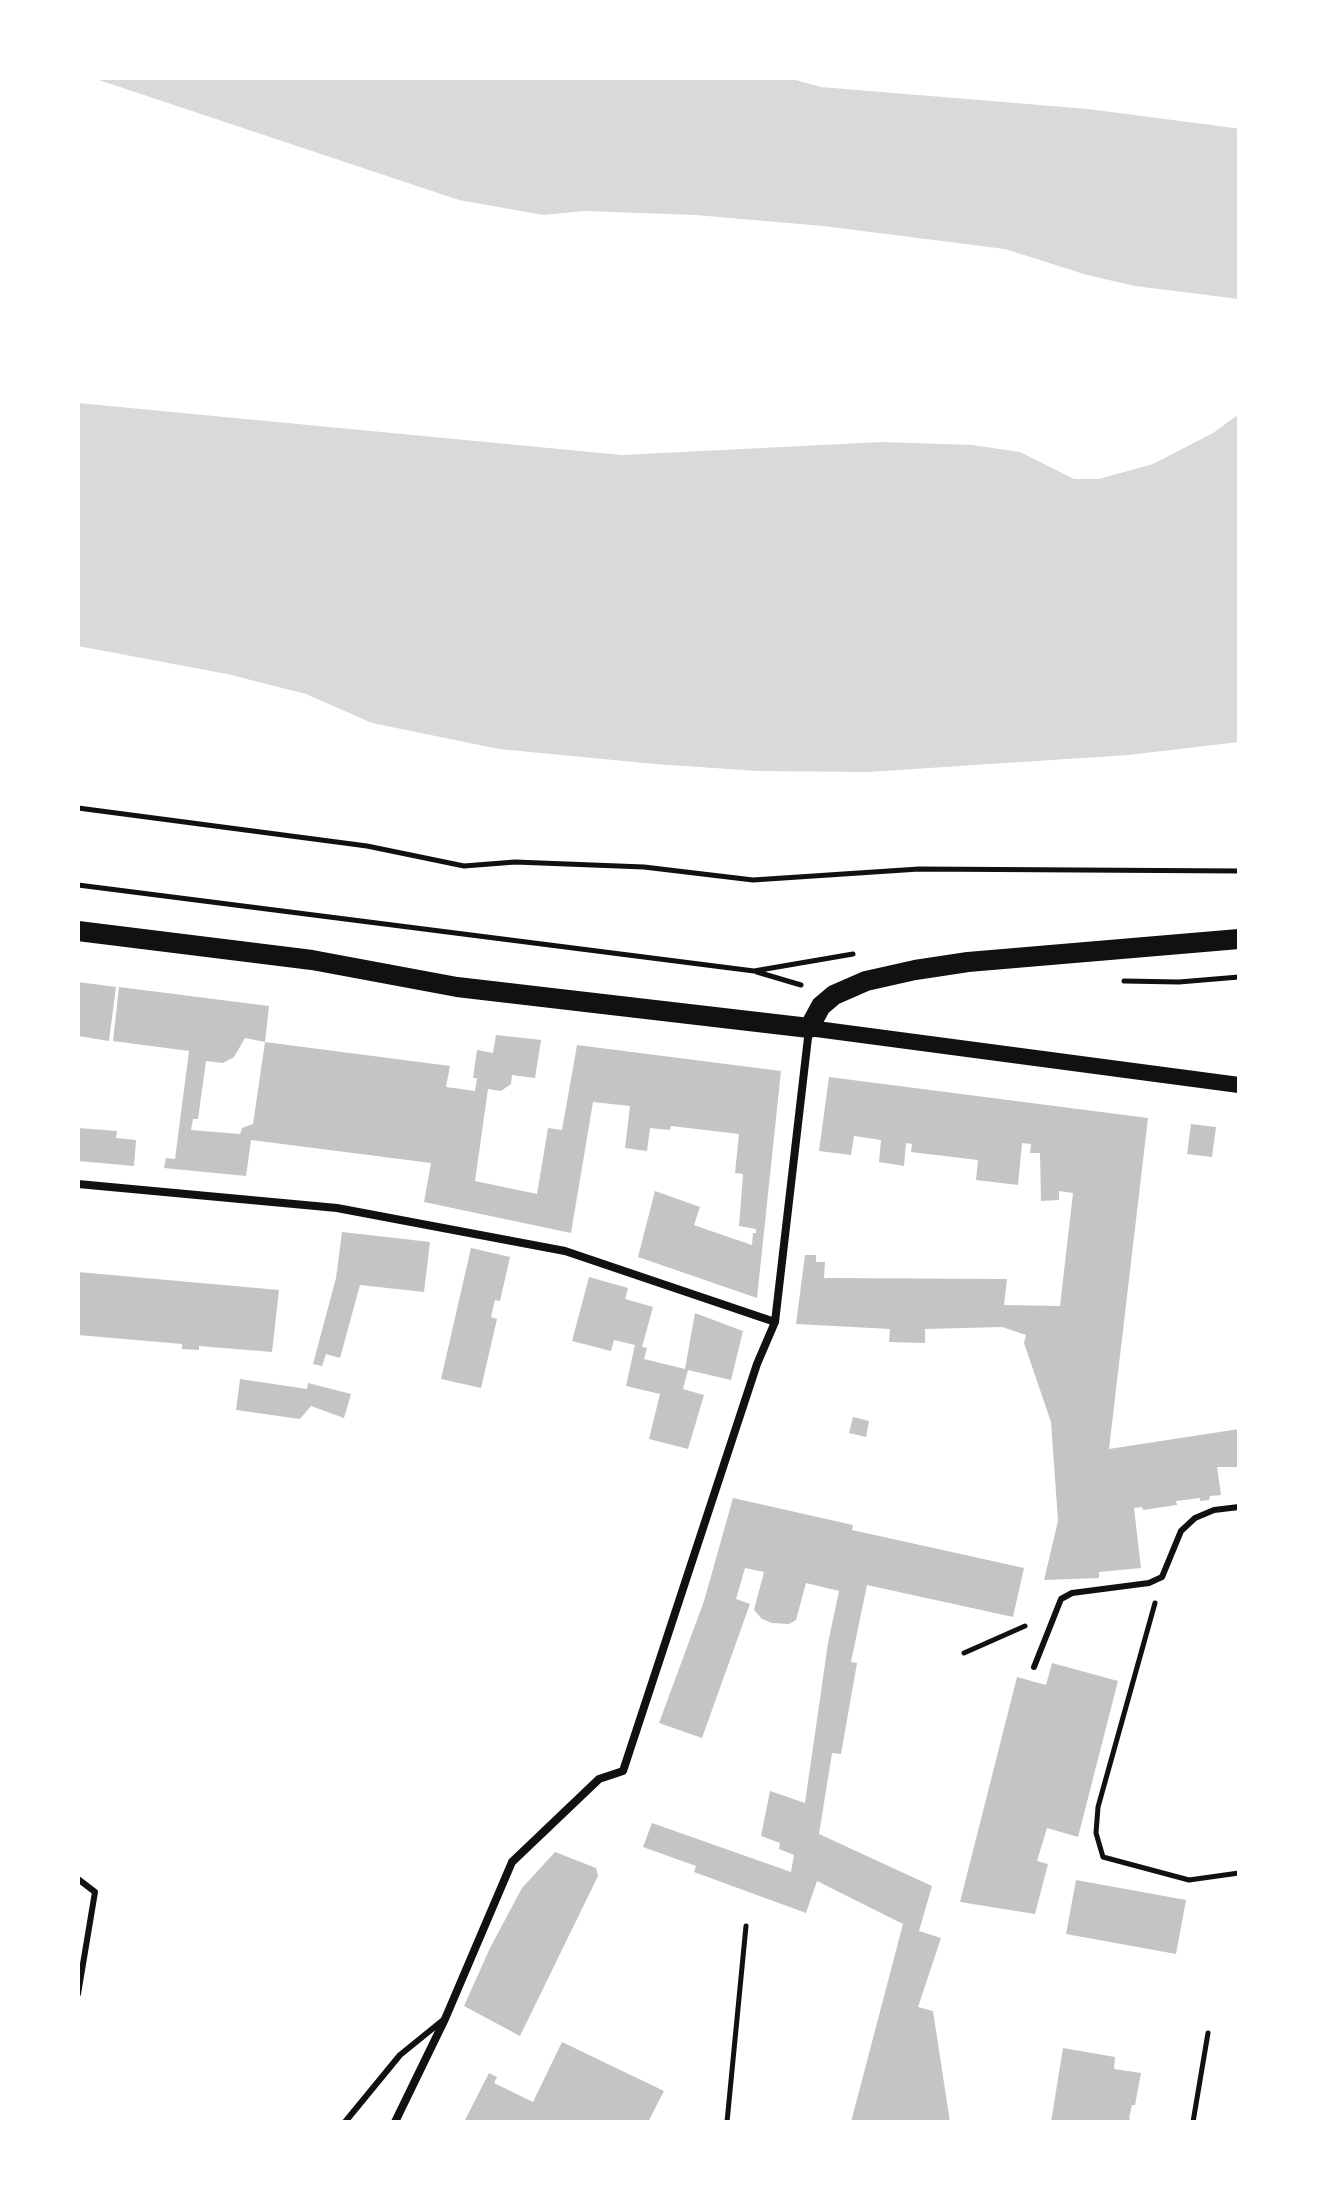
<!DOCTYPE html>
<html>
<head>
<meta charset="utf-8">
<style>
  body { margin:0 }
  #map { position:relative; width:1317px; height:2200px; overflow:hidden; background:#fff; font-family:"Fira Sans",sans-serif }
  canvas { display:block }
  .frame { position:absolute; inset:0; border:80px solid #fff; pointer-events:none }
</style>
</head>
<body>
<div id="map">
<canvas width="1317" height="2200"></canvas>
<div class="frame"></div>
</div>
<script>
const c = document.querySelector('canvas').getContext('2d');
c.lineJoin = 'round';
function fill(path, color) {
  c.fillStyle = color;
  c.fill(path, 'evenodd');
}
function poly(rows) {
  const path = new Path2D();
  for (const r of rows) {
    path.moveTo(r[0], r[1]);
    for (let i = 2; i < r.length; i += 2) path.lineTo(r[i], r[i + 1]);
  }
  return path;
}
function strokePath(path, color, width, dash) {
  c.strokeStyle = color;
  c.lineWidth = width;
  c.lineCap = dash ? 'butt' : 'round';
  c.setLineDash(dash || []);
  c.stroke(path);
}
const water = poly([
  [93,78,788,78,821,87,1088,109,1234,128,1239,129,1239,299,1135,286,1087,275,1005,249,823,226,695,215,585,211,543,215,459,200],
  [78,403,622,455,882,442,972,445,1020,452,1074,479,1099,479,1153,464,1213,433,1239,414,1239,742,1128,755,868,772,758,771,655,764,499,749,372,723,306,694,227,674,78,646]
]);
const building = poly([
  [78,982,116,987,109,1041,78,1036],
  [119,987,269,1006,265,1042,450,1066,446,1087,475,1091,477,1078,473,1078,477,1050,493,1053,496,1035,541,1040,535,1078,512,1075,511,1084,501,1091,488,1089,475,1181,537,1194,548,1128,562,1130,577,1045,781,1071,757,1298,638,1257,655,1191,700,1207,694,1225,711,1231,752,1245,753,1233,756,1233,756,1229,739,1226,743,1174,735,1173,739,1134,671,1126,670,1130,650,1128,647,1151,625,1148,630,1106,593,1102,571,1233,424,1202,431,1163,251,1140,246,1176,164,1168,166,1158,175,1159,189,1051,113,1041],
  [245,1038,265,1042,253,1124,242,1128,240,1134,191,1130,193,1119,198,1119,206,1061,223,1063,234,1057],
  [829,1077,1148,1118,1109,1449,1239,1429,1239,1467,1217,1467,1221,1495,1210,1496,1209,1500,1200,1501,1200,1498,1176,1501,1177,1505,1143,1510,1142,1507,1134,1508,1141,1568,1099,1572,1099,1578,1044,1580,1058,1521,1051,1422,1024,1343,1026,1335,1002,1327,925,1329,925,1343,889,1342,890,1329,796,1324,805,1255,816,1255,816,1262,825,1262,824,1278,1007,1279,1004,1305,1060,1306,1073,1193,1059,1191,1059,1200,1041,1201,1040,1153,1030,1153,1031,1144,1022,1143,1018,1185,976,1180,978,1160,911,1152,912,1144,906,1143,904,1166,879,1162,881,1140,854,1136,851,1155,819,1151],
  [1191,1124,1216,1127,1212,1157,1187,1154],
  [78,1128,117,1131,116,1138,136,1140,134,1166,78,1161],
  [342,1232,430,1242,424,1292,360,1285,340,1358,326,1354,322,1366,313,1364,336,1278],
  [471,1248,510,1257,500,1301,495,1300,491,1317,497,1319,481,1388,441,1379],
  [78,1272,279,1290,272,1352,199,1346,199,1350,182,1349,182,1344,78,1335],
  [589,1277,628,1288,625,1299,653,1307,642,1347,647,1348,644,1359,685,1369,695,1313,743,1331,731,1380,688,1370,683,1389,704,1395,688,1449,649,1439,660,1394,626,1386,635,1345,614,1340,611,1351,572,1341],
  [240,1379,307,1389,308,1383,351,1394,344,1418,311,1406,300,1419,236,1410],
  [853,1417,869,1421,866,1437,849,1433],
  [733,1498,853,1525,852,1530,1024,1568,1013,1617,867,1585,851,1662,857,1663,841,1754,832,1753,819,1834,932,1886,919,1931,941,1938,918,2007,933,2011,950,2122,851,2122,903,1924,817,1881,806,1913,694,1872,696,1866,643,1847,652,1823,791,1872,794,1855,779,1849,780,1843,761,1836,770,1791,805,1803,828,1643,839,1591,806,1583,796,1620,789,1624,772,1623,762,1619,754,1610,764,1572,745,1568,736,1599,750,1604,702,1738,659,1723,704,1601],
  [1052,1663,1118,1681,1078,1837,1047,1828,1037,1861,1048,1864,1035,1914,960,1902,1017,1677,1046,1685],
  [555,1852,596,1868,598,1876,520,2036,464,2006,490,1948,522,1888],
  [1076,1880,1186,1900,1176,1954,1066,1934],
  [562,2042,664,2091,648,2122,465,2120,489,2073,497,2077,494,2083,533,2102],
  [1063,2048,1115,2057,1114,2069,1141,2073,1135,2105,1132,2105,1129,2119,1135,2122,1051,2122]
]);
const path = poly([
  [78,808,367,846,464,866,515,862,644,867,753,880,919,869,1239,871],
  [78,885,754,971,853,954],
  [757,972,801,985],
  [1124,981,1179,982,1239,977],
  [1155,1603,1098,1807,1096,1833,1103,1857,1189,1880,1239,1873],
  [964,1653,1025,1626],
  [727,2122,746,1926],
  [1193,2122,1208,2033]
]);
const service = poly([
  [1034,1667,1061,1599,1072,1593,1149,1583,1162,1577,1181,1531,1195,1518,1214,1510,1239,1507],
  [78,1879,95,1892,78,1994],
  [345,2122,400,2055,442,2021]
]);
const minor = poly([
  [78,1184,337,1208,565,1251,775,1322],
  [395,2122,445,2019,512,1862,599,1779,623,1771,757,1364,775,1322,809,1029]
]);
const secondary = poly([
  [809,1028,1239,1085]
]);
const primary = poly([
  [78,931,312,960,457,987,809,1028,821,1006,834,995,866,981,915,970,968,962,1239,939]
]);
fill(water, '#d9d9d9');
fill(building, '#c4c4c4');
strokePath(path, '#111', 5);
strokePath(service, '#111', 6);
strokePath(minor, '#111', 8);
strokePath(secondary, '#111', 16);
strokePath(primary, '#111', 20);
</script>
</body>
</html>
